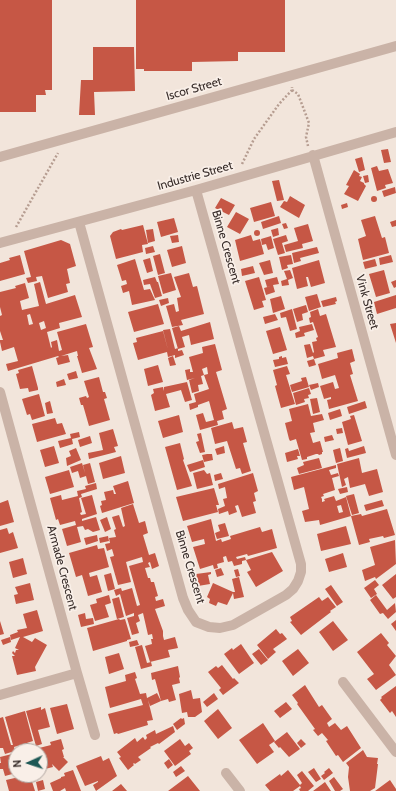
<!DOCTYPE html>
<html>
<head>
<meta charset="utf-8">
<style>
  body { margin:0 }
  #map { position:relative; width:396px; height:791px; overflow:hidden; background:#f2e5db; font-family:Cabin,sans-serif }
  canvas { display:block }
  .north { position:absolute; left:8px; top:743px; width:40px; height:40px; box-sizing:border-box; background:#f9efe8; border:1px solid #aba19b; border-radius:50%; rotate:267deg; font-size:11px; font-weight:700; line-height:16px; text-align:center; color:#362b28 }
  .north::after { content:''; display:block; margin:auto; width:14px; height:18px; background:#1d5855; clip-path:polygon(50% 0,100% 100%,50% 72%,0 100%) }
</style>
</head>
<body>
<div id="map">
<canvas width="396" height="791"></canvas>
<div class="north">N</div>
</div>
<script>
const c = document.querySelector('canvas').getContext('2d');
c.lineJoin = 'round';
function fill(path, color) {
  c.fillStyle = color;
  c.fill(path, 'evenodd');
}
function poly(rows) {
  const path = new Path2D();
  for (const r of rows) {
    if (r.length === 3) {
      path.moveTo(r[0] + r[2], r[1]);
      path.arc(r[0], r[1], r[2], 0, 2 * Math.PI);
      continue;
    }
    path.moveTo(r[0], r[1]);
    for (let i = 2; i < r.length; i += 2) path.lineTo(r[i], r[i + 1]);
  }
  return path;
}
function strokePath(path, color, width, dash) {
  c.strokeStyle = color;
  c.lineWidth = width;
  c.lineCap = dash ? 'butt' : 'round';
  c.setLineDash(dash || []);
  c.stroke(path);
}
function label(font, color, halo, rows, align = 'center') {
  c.font = font + ' Cabin,sans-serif';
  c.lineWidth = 3.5;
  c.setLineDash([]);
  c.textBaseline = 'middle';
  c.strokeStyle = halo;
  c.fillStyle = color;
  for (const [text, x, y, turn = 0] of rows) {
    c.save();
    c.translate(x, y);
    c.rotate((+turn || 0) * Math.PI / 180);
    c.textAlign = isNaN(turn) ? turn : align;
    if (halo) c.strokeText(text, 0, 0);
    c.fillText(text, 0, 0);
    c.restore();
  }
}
const building = poly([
  [0,0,52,0,52,90,45,90,46,95,36,95,36,112,0,112],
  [136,0,285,0,285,52,238,52,238,61,192,62,192,71,144,71,144,69,136,69],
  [93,47,134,47,135,91,94,92,95,115,79,115,81,80,93,80],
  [388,149,391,162,384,163,381,150],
  [362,157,365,170,359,172,355,159],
  [377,166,379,171,388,169,393,183,385,185,386,188,377,191,371,168],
  [354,170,360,174,359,176,362,177,360,181,364,183,364,184,366,186,358,201,344,194,349,186,346,185],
  [368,175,369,182,365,183,363,176],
  [279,180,284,200,277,201,272,181],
  [395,187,396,193,384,197,382,191],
  [290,196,305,205,299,218,280,207,284,201,287,202],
  [374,199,3],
  [221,198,235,205,229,215,215,208],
  [271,202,275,216,254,222,250,208],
  [347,203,348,207,342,209,341,205],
  [236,212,249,219,240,234,227,227],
  [279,216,281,223,263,229,261,222],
  [375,216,382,238,385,237,389,253,363,260,358,239,366,236,361,220],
  [174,218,178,232,161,237,157,222],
  [396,220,396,226,392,227,390,222],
  [286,223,288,228,284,229,282,224],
  [308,224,313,241,302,244,303,248,286,252,284,245,298,241,294,228],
  [143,225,148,244,142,245,143,252,116,259,110,236,113,232,121,229,122,230],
  [278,228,279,235,273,237,271,230],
  [153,229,155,241,148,243,146,230],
  [257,233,3],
  [178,235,179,242,172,243,170,236],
  [251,235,253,241,260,239,264,254,240,261,235,240],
  [286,235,288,241,282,243,285,253,278,255,273,239],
  [271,236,274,248,268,250,266,244,262,245,261,239],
  [61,240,70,244,76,266,67,269,70,283,66,284,68,292,48,298,42,276,36,277,37,281,28,283,26,278,31,277,24,251],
  [153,246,155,252,146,254,145,248],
  [182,246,186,263,172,267,167,250],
  [317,247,319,253,300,258,301,261,294,263,292,253],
  [160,254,165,273,158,275,153,256],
  [20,255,25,274,0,281,0,263,10,260,9,258],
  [291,255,293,264,287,265,288,268,282,270,279,257],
  [391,255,393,262,380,265,379,258],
  [150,258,153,271,147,273,143,260],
  [135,259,144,290,150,289,155,300,132,305,129,291,123,293,121,286,127,284,126,280,122,281,117,265],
  [375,259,377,266,365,269,363,262],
  [270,260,273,273,264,275,259,263],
  [319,260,325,283,311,287,308,277,306,277,308,286,297,289,292,268],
  [253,266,255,273,242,276,241,269],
  [290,270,293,278,288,280,289,285,282,286,281,281,287,279,284,271],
  [384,270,390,293,376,297,369,274],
  [171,273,176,290,163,294,158,276],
  [189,273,193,287,197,286,204,314,181,320,183,325,172,327,166,306,174,304,176,312,179,311,177,298,181,297,174,277],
  [155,277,157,282,158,282,162,296,155,298,150,284,144,285,143,280],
  [259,277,266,300,262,301,264,307,254,310,245,281],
  [277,277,279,284,273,285,275,292,266,295,264,288,271,286,267,287,265,280],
  [396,280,396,287,394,288,391,282],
  [40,282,46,304,75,295,82,317,59,323,60,328,47,332,51,348,52,347,51,342,57,340,59,351,62,350,57,332,86,324,93,347,89,348,97,369,82,373,77,356,78,356,77,351,61,356,68,355,70,362,58,365,56,358,59,357,58,356,8,371,6,364,18,361,14,347,2,351,0,342,0,340,3,340,0,331,0,316,2,315,0,307,0,292,16,288,15,286,25,283,29,298,20,301,22,310,39,306,34,284],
  [30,314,33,324,29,325,27,315],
  [44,321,46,328,41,330,39,323],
  [317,294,321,307,309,311,305,297],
  [396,295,396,308,377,314,374,302],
  [281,296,285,309,273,313,270,299],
  [336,297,337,301,335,302,336,304,323,307,321,301],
  [168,298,169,303,161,306,159,300],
  [158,304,164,324,134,332,128,312],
  [306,305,308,312,302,314,303,320,297,322,293,309],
  [292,309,297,329,290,331,286,317,281,318,280,313],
  [318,309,320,316,326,314,336,347,323,350,325,356,314,359,313,356,307,358,304,345,310,344,313,353,314,352,312,342,317,341,316,338,318,337,313,322,310,323,309,318,311,317,310,312],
  [275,314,278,320,265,324,263,317],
  [210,322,214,339,191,345,189,335,182,337,185,347,178,349,172,328,179,326,181,331],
  [396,323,396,343,390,324],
  [312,324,314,330,304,333,305,336,296,338,295,333,300,331,299,327],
  [280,327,287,350,273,354,266,331],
  [170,329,175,349,178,348,178,351,182,350,184,355,175,358,175,355,168,357,167,352,138,360,133,343,137,342,136,338,163,331,168,350,163,330],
  [215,344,222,370,216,372,227,409,222,411,224,419,217,421,218,425,200,430,196,415,203,413,206,422,214,420,209,401,198,405,198,407,190,410,189,404,196,402,194,394,209,389,204,375,208,374,207,367,202,369,204,375,201,376,203,384,198,385,199,391,192,393,189,380,195,378,187,380,185,370,190,369,190,372,193,372,189,357,203,353,202,347],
  [352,349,355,361,350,363,353,374,350,375,358,401,329,409,327,400,331,399,331,397,324,399,320,386,333,382,335,389,339,388,335,375,322,379,318,364,338,358,337,353],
  [173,356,176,365,170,366,168,358],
  [282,356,282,358,286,357,288,364,275,367,273,360,279,359,279,357],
  [314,359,316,365,309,367,307,361],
  [158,365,163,382,148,386,144,369],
  [32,366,38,388,38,390,29,392,28,388,20,389,16,374,19,373,18,370],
  [287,366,290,374,286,375,295,404,281,408,275,386,277,385,273,370],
  [76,371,78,378,69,380,67,374],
  [99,377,103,392,105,392,107,398,104,399,110,420,89,426,83,405,81,405,79,398,86,396,87,398,89,397,84,381],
  [306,377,309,387,292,392,290,385,302,381,301,378],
  [64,379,66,385,57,387,56,382],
  [187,382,192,400,185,402,181,390,166,394,170,407,155,411,151,395,154,393,153,389,163,387,164,391,164,387],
  [318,383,319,387,311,390,309,385],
  [309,388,311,394,308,395,309,398,304,399,305,402,296,405,293,393],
  [39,394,45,416,32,420,30,414,27,415,22,399],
  [317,398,320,412,313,414,310,399],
  [50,401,53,413,47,414,45,403],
  [365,401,367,408,349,414,347,407],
  [308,404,311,416,322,414,324,420,313,423,315,432,310,433,313,443,320,441,323,452,322,452,322,454,319,455,318,454,316,454,307,457,307,459,302,460,296,439,290,441,289,439,285,423,292,421,289,409],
  [340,409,342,416,330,420,328,413],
  [179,415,183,432,163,438,158,421],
  [354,415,362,441,348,445,342,422,351,419,350,416],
  [55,418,57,424,62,423,66,434,37,442,32,424],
  [232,422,234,429,243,427,247,442,243,443,251,471,242,474,240,468,236,469,227,441,215,444,211,428],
  [342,428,343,433,337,434,336,429],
  [113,429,118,446,114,447,116,452,89,459,88,453,103,450,99,433],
  [79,432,80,437,72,439,73,444,60,448,58,441,71,438,70,434],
  [201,433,205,452,200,453,196,442,199,441,197,434],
  [332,435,334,440,325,442,324,437],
  [90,436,92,443,80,447,78,440],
  [180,443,184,459,183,460,192,486,177,490,165,447],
  [54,446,59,463,45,467,40,450],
  [224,446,225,453,217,455,215,449],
  [364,446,366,453,347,458,345,449,348,448,349,451],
  [76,448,81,460,67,466,66,458,71,456,69,451],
  [340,448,343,461,336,463,333,450],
  [298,449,300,456,297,456,298,459,287,462,285,453],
  [207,454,212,454,213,460,204,462,202,455],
  [121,456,125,473,103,479,99,463],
  [319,458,322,468,299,474,297,468,304,465,303,462],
  [359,458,362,473,377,469,383,492,369,496,365,484,350,488,348,477,344,479,346,485,342,487,337,464],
  [203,460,205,467,190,472,187,465],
  [82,463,85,473,83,465,90,463,95,482,88,484,86,476,80,478,78,471,72,473,70,467],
  [336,465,336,468,329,470,331,475,338,473,339,476,332,478,335,490,323,494,324,496,321,497,322,499,322,502,325,501,324,499,334,496,336,501,346,497,351,516,320,525,319,520,305,522,302,511,309,509,304,487,294,490,291,477],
  [341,505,343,512,339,513,337,506],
  [69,470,74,487,50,494,45,477],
  [204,470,207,474,210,473,213,485,197,489,193,473],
  [221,473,223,479,215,481,214,475],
  [253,473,258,491,254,493,256,501,253,502,256,513,242,517,238,505,235,506,237,512,229,515,228,511,219,514,218,509,225,506,223,499,227,498,225,487,219,489,218,484],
  [128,481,134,503,102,513,100,506,102,505,101,501,106,500,104,492,113,490,114,494,116,494,113,486],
  [96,483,97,489,81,494,82,497,79,498,82,512,80,513,81,515,86,514,81,498,92,495,97,514,82,519,82,521,96,517,100,530,93,532,88,529,85,530,83,526,77,527,81,542,67,546,62,529,76,525,75,521,60,525,58,519,56,520,50,498,61,495,62,500,78,496,77,491,86,489,85,486],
  [347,487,348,492,340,494,338,489],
  [214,488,219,505,216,505,218,512,183,521,176,497],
  [354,494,359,513,352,515,346,496],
  [8,500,14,522,0,526,0,503],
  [382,500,384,506,366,511,364,505],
  [133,504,139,523,145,521,148,533,143,535,149,555,155,553,159,566,152,569,150,562,148,563,150,567,145,568,148,578,150,578,151,582,154,582,158,596,155,597,156,601,163,599,165,606,155,609,163,631,163,636,164,640,175,637,178,648,168,650,170,657,150,662,145,646,152,644,151,639,153,639,152,634,148,635,143,613,138,615,140,621,136,623,139,633,132,635,127,618,134,616,134,613,126,616,120,594,116,596,114,590,121,588,122,591,132,588,137,606,140,605,129,566,143,562,142,557,126,562,131,582,118,585,110,557,114,556,112,549,107,551,105,544,110,543,109,538,116,537,114,530,116,529,112,517,119,515,123,527,125,526,121,508],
  [387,509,395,535,384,538,383,536,369,539,370,542,359,545,351,516,361,514,362,516],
  [107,517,111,529,105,532,100,520],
  [211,519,216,541,221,539,222,542,231,539,230,536,260,527,262,532,272,529,277,548,248,556,247,554,236,557,237,559,245,557,246,560,242,561,242,564,234,566,232,561,228,562,226,556,223,557,224,562,217,564,218,568,214,569,213,565,200,569,193,547,205,544,204,539,192,542,187,526],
  [225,523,229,536,217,539,215,533,220,531,218,525],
  [346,526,351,544,321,551,317,534],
  [7,528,9,534,13,532,18,548,0,553,0,530],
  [97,535,98,541,86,545,84,538],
  [108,536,109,541,100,543,99,538],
  [395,540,396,564,376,579,375,577,365,581,362,570,375,565,370,547],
  [97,545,98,549,104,548,109,567,89,573,90,577,97,575,102,592,88,596,82,575,76,577,69,553],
  [272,552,283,571,256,587,247,572,251,570,246,560],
  [343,553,347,567,329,572,325,559],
  [23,558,27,574,13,578,9,562],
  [221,568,224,575,217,577,215,570],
  [238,569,240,576,236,577,234,570],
  [211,572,211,574,208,575,210,584,198,586,196,574],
  [111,573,115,589,108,591,104,575],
  [396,574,396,597,393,599,382,585],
  [239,577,244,597,234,599,233,593,227,605,218,602,216,606,209,603,210,599,207,597,213,583,233,592,235,592,232,579],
  [375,580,379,585,374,589,377,594,371,598,364,588],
  [30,583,34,600,16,604,14,595,18,594,15,587],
  [331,585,343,602,337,606,325,589],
  [109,595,111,603,105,605,109,617,95,621,90,605,97,603,96,599],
  [376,595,387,610,395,603,396,612,388,619,383,613,380,614,370,600],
  [119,597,124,617,117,619,112,599],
  [319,597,322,601,328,597,336,607,330,611,331,612,301,635,290,622,292,621,290,617],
  [37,610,43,631,23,637,32,642,35,638,47,645,35,667,36,671,17,675,12,656,15,656,12,653,13,651,15,653,16,650,19,650,15,648,20,637,11,640,10,635,18,632,17,630,27,628,23,614],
  [85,613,86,619,93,618,94,624,81,627,78,615],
  [119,619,120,620,125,619,131,639,127,640,127,641,93,651,87,628],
  [396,620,396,631,391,624],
  [0,621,4,634,0,635],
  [333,621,348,640,333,651,319,632],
  [276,629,280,634,282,633,287,639,273,649,276,652,268,659,257,645],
  [381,633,389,643,387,645,396,656,389,665,396,675,376,690,367,679,374,674,357,652],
  [10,637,11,642,3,645,1,640],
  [137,640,139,645,130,647,129,642],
  [241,644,254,663,239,674,224,654,232,648,233,650],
  [142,645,147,663,151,662,152,666,141,669,135,647],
  [259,649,268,660,261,665,252,654],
  [298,649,309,663,293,676,282,661],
  [119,653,124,669,109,674,105,657],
  [222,665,233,679,234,678,239,683,223,695,219,690,221,688,208,672,216,666,218,668],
  [178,666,180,677,179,678,180,683,172,685,176,700,169,702,168,699,161,701,155,679,152,680,151,673],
  [135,672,137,678,135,679,140,694,146,693,147,698,157,693,161,701,150,706,148,700,153,720,147,721,148,725,118,734,117,733,114,734,108,714,143,705,141,699,110,708,105,687,126,681,125,675],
  [305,685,319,707,322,705,332,719,327,723,329,727,335,723,341,730,347,726,361,748,343,762,338,755,336,756,326,741,328,740,322,733,318,736,313,730,315,729,297,704,298,703,292,695],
  [396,686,396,717,392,711,390,713,380,700,382,698,381,697],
  [191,690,193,699,200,698,202,712,195,717,188,717,187,712,182,713,179,694],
  [214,693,218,699,207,707,203,702],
  [286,702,292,709,280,718,274,711],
  [67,704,74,729,57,734,50,708],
  [41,707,41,710,45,708,50,727,38,730,42,744,36,746,26,711],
  [218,709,232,728,218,739,204,721],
  [25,711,33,741,14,747,15,751,5,754,3,748,0,748,0,718,3,717,11,745,13,745,5,717],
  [181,718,182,719,184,718,185,724,177,730,173,724],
  [263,723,275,741,269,745,274,752,257,764,239,740],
  [173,726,175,732,159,744,158,743,150,747,151,748,138,757,141,760,135,764,134,763,133,764,134,765,128,770,119,758,121,757,117,752,135,738,137,742,143,737,145,740,147,738,146,735,155,730,156,734],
  [287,732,300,749,289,757,280,747,279,748,274,742],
  [61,739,64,749,62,750,64,757,63,757,68,762,59,771,52,764,53,767,45,769,39,748,51,745,50,742],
  [180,739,185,746,189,743,193,748,189,751,191,754,175,766,164,751],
  [301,739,306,744,301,748,297,743],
  [363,750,367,757,378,758,377,764,378,764,375,788,370,791,350,791,348,777,349,767,346,763],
  [16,753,16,773,5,776,3,769,0,769,0,763,1,763,0,757],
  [101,756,103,761,109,758,117,776,96,791,93,785,98,782,98,781,85,786,76,766],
  [169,759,173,765,168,769,164,763],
  [181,766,185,771,176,777,173,772],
  [314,768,321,779,316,782,308,772],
  [329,768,333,773,324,780,321,776,325,773,324,772],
  [73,770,81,791,66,791,65,788,60,791,53,791,50,783,61,778,61,777,65,776,64,773],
  [288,770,300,785,302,783,297,775,302,771,314,786,308,791,300,791,299,789,301,788,300,786,293,791,270,791,265,785,280,774,281,776],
  [28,775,30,775,35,791,9,791,6,780],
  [188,776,200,791,168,791],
  [334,777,343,789,340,791,335,791,329,781],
  [43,780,45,789,38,791,36,782],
  [390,780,396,789,396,791,375,791],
  [325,782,331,791,313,791],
  [121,784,127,791,112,791]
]);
const path = poly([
  [292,90,298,94,309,123,306,137,308,146],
  [242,164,254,139,279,104,292,90,292,87],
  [16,227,58,153]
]);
const minor = poly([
  [313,155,396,455],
  [0,157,396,46],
  [79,222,183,598,188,610,196,622,209,627,220,628,233,625,286,595,293,589,298,581,301,572,301,564,196,190],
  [0,243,196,190,396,132],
  [0,392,77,673,0,695],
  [77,673,95,735],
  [343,682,396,752],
  [226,773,240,791]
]);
const streetNames = [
  ["Iscor Street",194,89,-16],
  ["Industrie Street",195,176,-16],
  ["Binne Crescent",226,247,74],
  ["Vink Street",367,302,74],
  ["Binne Crescent",190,567,73],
  ["Armade Crescent",62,568,75]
];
fill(building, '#c65745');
strokePath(path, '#b69d91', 2.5, [2, 2]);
strokePath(minor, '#cab3a7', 10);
label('12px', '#362b28', '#f9efe8', streetNames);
</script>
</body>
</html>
